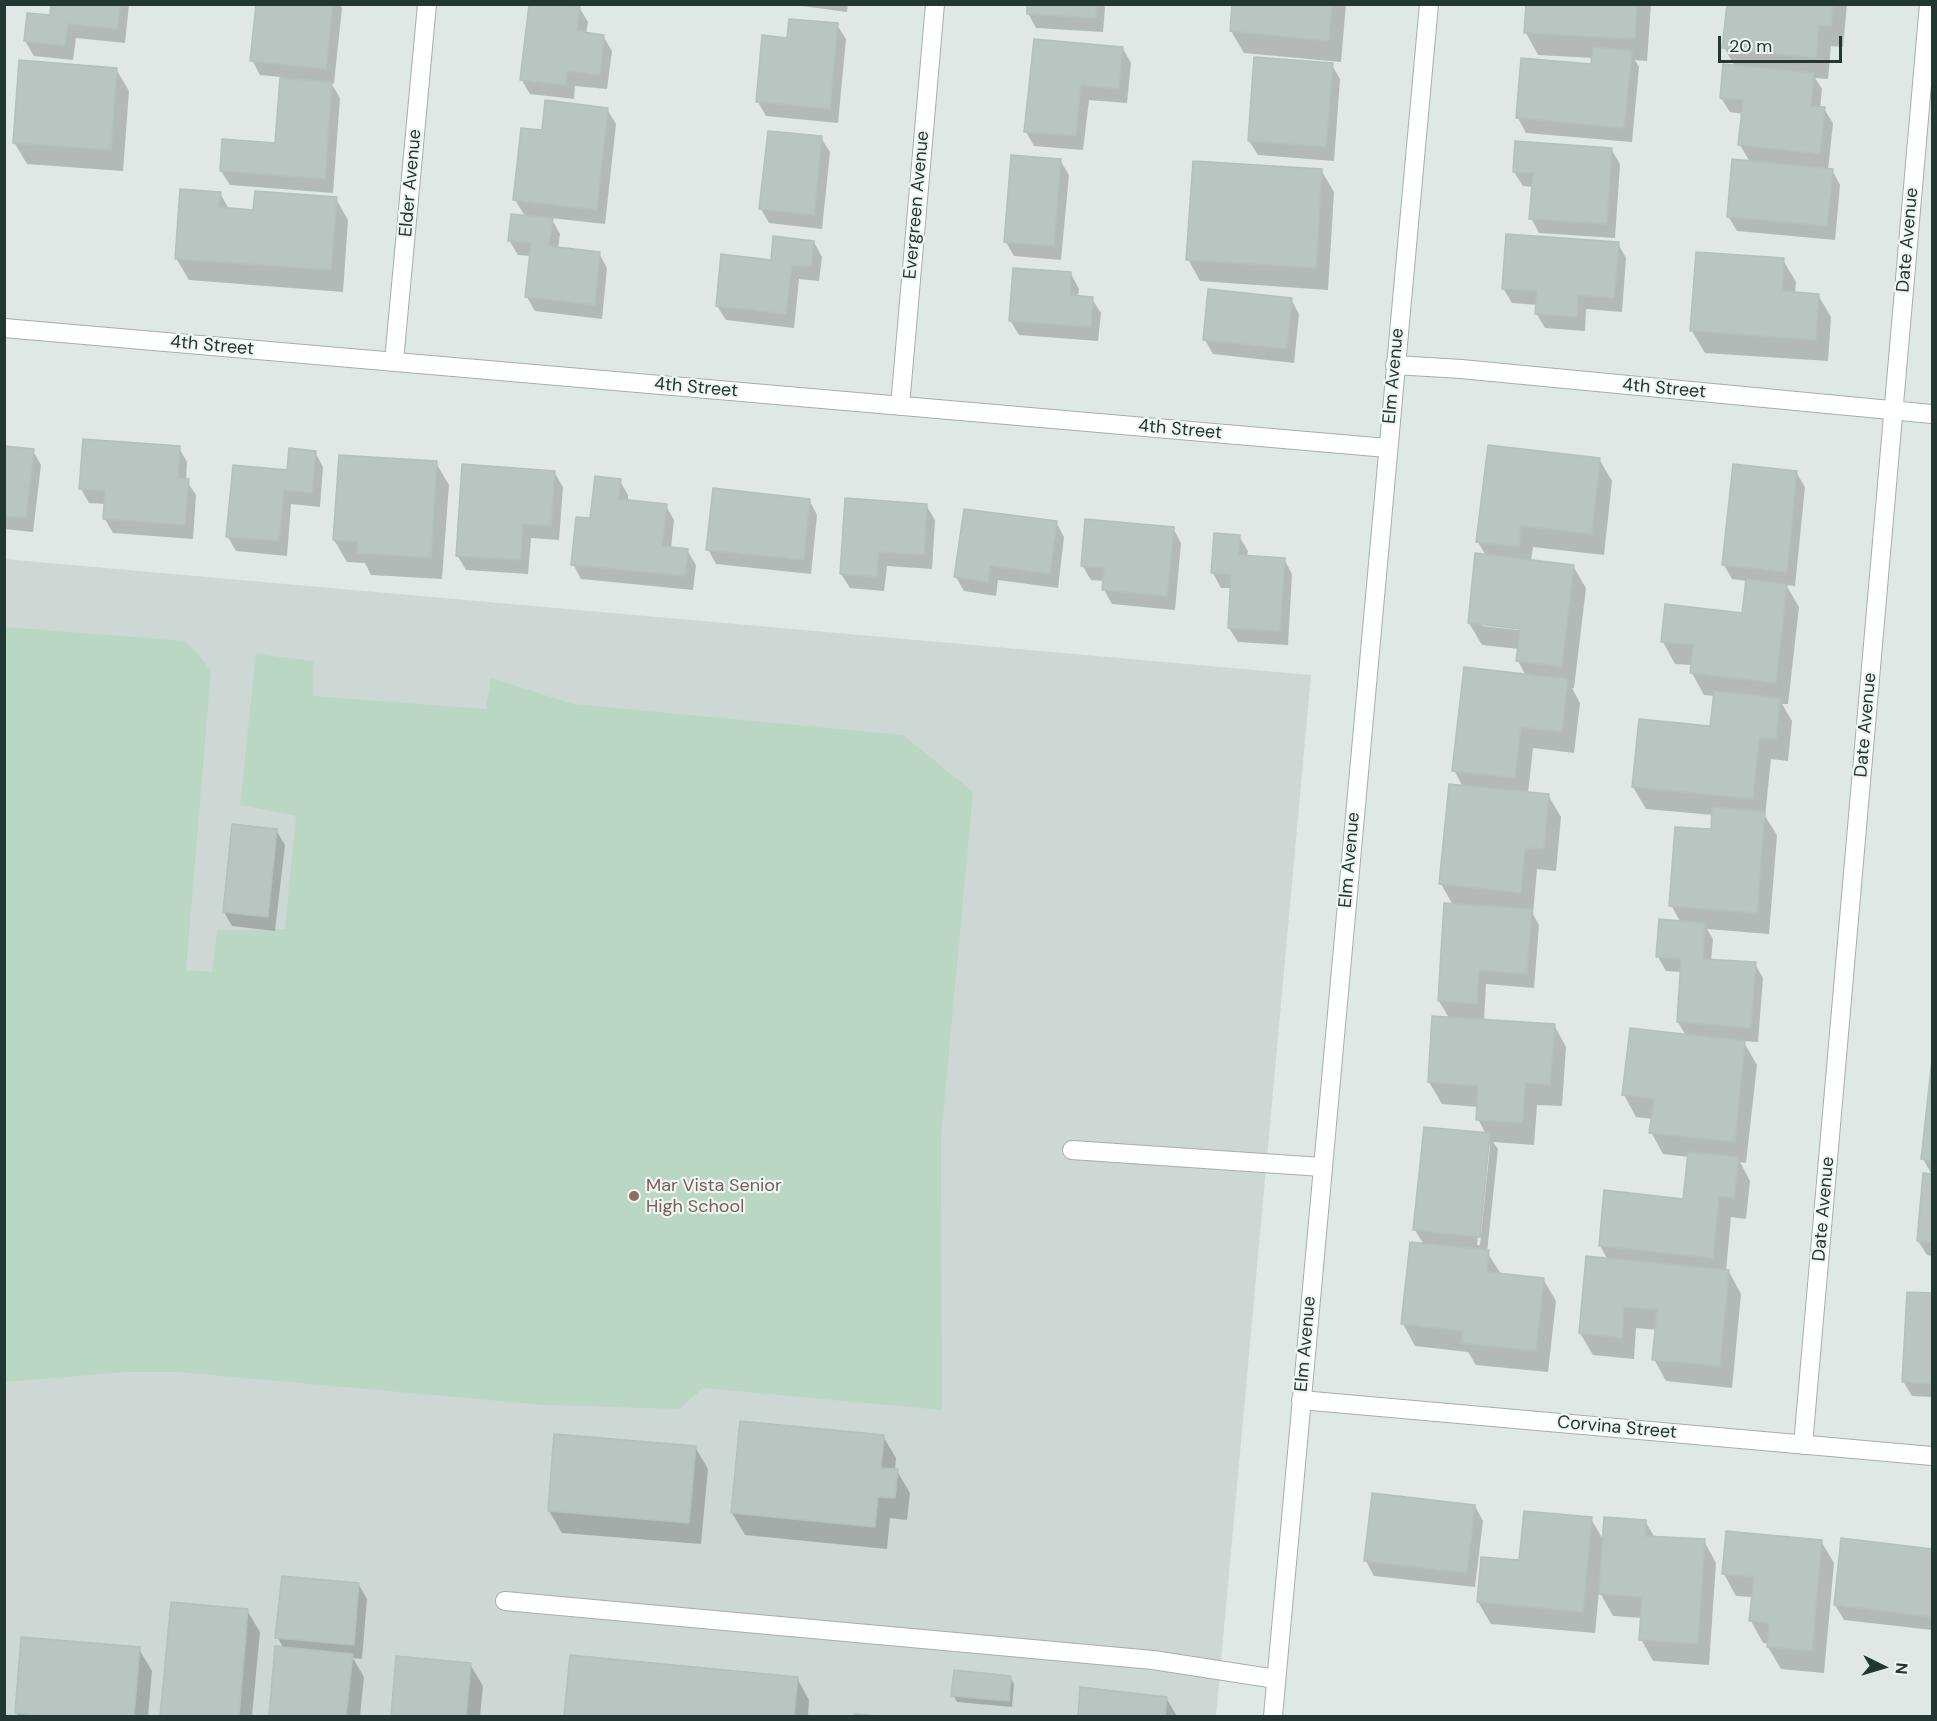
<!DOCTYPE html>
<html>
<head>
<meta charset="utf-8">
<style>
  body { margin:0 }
  #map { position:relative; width:1937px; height:1721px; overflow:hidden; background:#dfe8e5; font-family:"DM Sans",sans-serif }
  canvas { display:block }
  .frame { position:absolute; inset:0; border:6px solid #223632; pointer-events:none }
  .north { position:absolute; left:1853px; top:1637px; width:60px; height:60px; -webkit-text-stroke:4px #eff5f3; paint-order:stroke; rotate:95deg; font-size:16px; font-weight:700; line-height:24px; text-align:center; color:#223632 }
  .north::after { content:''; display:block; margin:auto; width:21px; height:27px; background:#223632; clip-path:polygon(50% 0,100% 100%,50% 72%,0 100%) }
  .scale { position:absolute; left:1718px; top:36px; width:124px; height:27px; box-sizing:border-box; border:3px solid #223632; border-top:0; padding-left:8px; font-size:18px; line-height:21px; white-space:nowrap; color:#223632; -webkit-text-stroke:4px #eff5f3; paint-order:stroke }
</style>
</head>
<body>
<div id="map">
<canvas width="1937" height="1721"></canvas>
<div class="frame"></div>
<div class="north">N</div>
<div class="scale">20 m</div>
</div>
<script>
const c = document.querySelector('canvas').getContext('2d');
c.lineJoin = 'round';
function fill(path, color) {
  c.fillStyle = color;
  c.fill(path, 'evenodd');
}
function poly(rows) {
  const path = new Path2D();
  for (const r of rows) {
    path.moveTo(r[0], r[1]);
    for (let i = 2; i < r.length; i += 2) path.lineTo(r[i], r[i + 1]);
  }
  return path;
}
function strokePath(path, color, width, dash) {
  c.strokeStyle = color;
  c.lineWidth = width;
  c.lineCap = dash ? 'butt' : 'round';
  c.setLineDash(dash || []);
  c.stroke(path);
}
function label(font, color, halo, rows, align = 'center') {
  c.font = font + ' "DM Sans",sans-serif';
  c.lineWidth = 4.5;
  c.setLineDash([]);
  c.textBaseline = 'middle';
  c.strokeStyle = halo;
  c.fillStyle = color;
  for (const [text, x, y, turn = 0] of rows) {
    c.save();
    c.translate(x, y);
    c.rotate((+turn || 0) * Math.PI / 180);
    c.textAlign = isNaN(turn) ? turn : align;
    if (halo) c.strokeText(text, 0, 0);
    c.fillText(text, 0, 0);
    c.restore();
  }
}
const built = poly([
  [4,559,1311,675,1216,1716,5,1716]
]);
const green = poly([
  [5,627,186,641,211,670,186,970,212,972,217,930,285,929,296,816,240,805,256,654,313,661,313,696,486,709,491,678,573,704,903,735,973,792,941,1138,942,1410,703,1388,679,1409,544,1405,177,1372,127,1372,5,1382]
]);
const shadow = poly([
  [53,4,129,4,125,43,76,38,73,60,34,56,25,41,52,17],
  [258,4,340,4,342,8,334,83,331,83,340,98,333,193,230,185,221,171,276,145,281,77,260,75,252,60],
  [531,4,579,7,588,22,586,34,603,36,612,51,607,89,575,86,574,99,530,94,521,79],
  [787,4,848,4,847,12],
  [1029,4,1103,4,1105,8,1103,32,1036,28,1028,13],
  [1234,4,1346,4,1341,62,1244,53,1231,31],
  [1527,4,1651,4,1647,61,1635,60,1639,67,1632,142,1526,133,1518,118,1592,66,1593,58,1538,55,1526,33],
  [1729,4,1847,4,1843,47,1831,46,1828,79,1815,78,1822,89,1820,108,1824,109,1833,123,1828,170,1832,170,1840,185,1835,240,1737,231,1728,216,1750,162,1740,145,1743,114,1730,112,1721,98,1735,67,1724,47],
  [837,25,846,39,838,123,766,116,758,102,789,39],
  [1123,49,1131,63,1127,103,1089,100,1083,150,1034,146,1026,132],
  [1332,65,1340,79,1334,161,1258,155,1249,141],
  [116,69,129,91,123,171,27,164,14,142],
  [607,109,616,124,605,224,551,218,560,234,558,249,599,253,607,268,602,319,535,311,527,297,531,256,518,255,509,240,525,216,515,200,543,132],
  [821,138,830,152,822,229,769,223,761,209],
  [1611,149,1620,164,1615,238,1539,233,1531,218,1533,187,1523,186,1514,172],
  [1060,160,1069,175,1061,260,1014,256,1006,242],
  [1321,170,1334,192,1328,290,1200,281,1188,259],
  [220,193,229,209,254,211,336,199,348,220,343,292,189,280,176,258],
  [814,242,822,257,819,281,799,279,794,328,726,320,717,306,772,261],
  [1618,244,1626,258,1622,312,1586,309,1585,331,1545,328,1536,313,1537,305,1512,303,1503,288],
  [1783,260,1796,282,1795,293,1818,295,1831,317,1828,361,1705,353,1692,331],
  [1071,274,1079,289,1078,297,1092,299,1101,313,1098,341,1019,335,1010,320],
  [1291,299,1299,314,1294,363,1213,354,1205,340],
  [4,448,33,451,41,465,33,532,4,529],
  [179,448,187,462,186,480,196,495,193,539,113,533,105,519,106,504,89,503,81,489],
  [315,452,323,467,320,507,291,504,287,556,236,551,228,537,289,472],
  [1599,459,1612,481,1604,555,1533,547,1531,561,1573,566,1586,588,1574,688,1572,688,1580,703,1574,753,1533,748,1528,793,1548,795,1561,817,1556,871,1537,869,1533,914,1539,925,1534,988,1486,984,1484,1021,1554,1025,1566,1047,1562,1106,1537,1105,1534,1145,1493,1142,1498,1149,1487,1252,1501,1274,1543,1279,1556,1301,1548,1372,1476,1365,1468,1352,1415,1346,1403,1324,1424,1245,1415,1230,1486,1134,1478,1119,1478,1107,1442,1104,1429,1082,1449,1018,1439,1001,1453,905,1441,884,1463,787,1454,770,1526,676,1518,661,1519,649,1482,645,1469,623,1486,556,1478,542],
  [1482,623,1527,628,1527,631,1482,626],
  [1487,1146,1490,1146,1480,1245,1477,1245],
  [436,463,449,485,442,579,371,575,365,563,347,562,334,540],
  [554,472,563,487,559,540,531,538,528,574,466,570,457,555],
  [1796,472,1805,487,1795,586,1786,585,1799,607,1788,704,1782,704,1792,721,1788,761,1771,759,1765,816,1777,835,1769,934,1707,929,1713,939,1711,961,1755,964,1763,978,1758,1042,1743,1041,1757,1065,1746,1163,1740,1162,1750,1181,1746,1219,1731,1217,1726,1271,1729,1272,1741,1294,1732,1388,1666,1381,1654,1359,1657,1330,1636,1328,1634,1359,1593,1355,1580,1333,1587,1258,1608,1260,1600,1246,1685,1200,1689,1157,1663,1154,1651,1132,1653,1119,1636,1117,1624,1095,1686,1036,1678,1022,1682,972,1666,971,1658,957,1681,923,1671,905,1712,831,1713,815,1646,809,1633,787,1712,727,1715,696,1704,695,1692,673,1692,665,1675,664,1663,642,1743,615,1747,581,1732,579,1724,565],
  [620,481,628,495,628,501,666,506,674,520,671,548,687,550,696,565,693,590,581,579,573,564,591,519],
  [809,500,817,515,811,574,716,564,708,549],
  [926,505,935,520,932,569,887,566,884,591,850,588,841,574],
  [1056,522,1064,537,1058,588,998,580,996,596,964,591,956,577],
  [1173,528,1181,543,1175,610,1112,604,1104,590,1104,581,1091,580,1082,565],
  [1239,536,1248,551,1247,557,1284,559,1292,574,1288,645,1238,642,1229,628,1232,588,1221,588,1213,573],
  [276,830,285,845,275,931,232,926,224,912],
  [1932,1073,1932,1256,1927,1255,1918,1241,1924,1174,1932,1175,1923,1159],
  [1909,1293,1932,1295,1932,1397,1912,1396,1903,1381],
  [883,1436,896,1458,895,1471,897,1471,910,1493,907,1520,890,1518,887,1549,745,1535,732,1513],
  [695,1447,708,1469,701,1544,562,1533,549,1511],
  [1475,1506,1483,1521,1475,1587,1374,1576,1366,1561],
  [1591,1519,1604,1541,1645,1521,1655,1538,1704,1541,1716,1563,1709,1665,1653,1661,1641,1639,1642,1618,1613,1616,1599,1591,1595,1633,1491,1624,1478,1602,1521,1562],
  [1842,1540,1932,1551,1932,1630,1844,1620,1835,1605],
  [1821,1541,1834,1563,1824,1673,1781,1669,1768,1647,1769,1643,1763,1643,1751,1621,1753,1597,1736,1596,1724,1574],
  [359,1585,367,1599,362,1659,353,1658,364,1677,360,1716,270,1716,277,1648,284,1649,277,1637],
  [172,1603,247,1610,260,1632,252,1716,162,1716],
  [139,1649,152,1671,148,1716,18,1716,16,1713],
  [572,1657,797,1678,809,1700,808,1716,566,1716],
  [398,1658,470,1664,483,1686,480,1716,392,1716],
  [1010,1677,1014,1684,1012,1707,957,1702,953,1695],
  [1081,1689,1166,1698,1177,1716,1079,1716]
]);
const building = poly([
  [51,4,120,4,117,29,68,24,65,46,24,41,27,13,50,15,51,4],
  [256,4,333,4,326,69,250,61,256,4],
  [529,4,580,6,577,31,604,35,600,75,567,71,566,85,520,80,529,4],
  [1027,4,1097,4,1096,18,1027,14,1027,4],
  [1232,4,1332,4,1329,41,1230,31,1232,4],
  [1526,4,1637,4,1635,39,1524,33,1526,4],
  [1727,4,1833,4,1831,26,1819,25,1816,58,1722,48,1727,4],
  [789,19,838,23,830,109,756,102,762,35,787,38,789,19],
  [1034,39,1123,47,1119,89,1081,85,1076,136,1024,132,1034,39],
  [1593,47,1632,51,1624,128,1516,118,1521,58,1591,64,1593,47],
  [1254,57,1333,63,1326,147,1248,141,1254,57],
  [19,60,117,68,111,150,13,143,19,60],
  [1723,64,1814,73,1811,106,1825,107,1820,154,1738,145,1743,100,1720,98,1723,64],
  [280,78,332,82,325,179,220,171,222,139,275,143,280,78],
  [545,100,608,108,597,210,513,200,521,128,542,130,545,100],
  [768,131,822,136,814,215,759,209,768,131],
  [1515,141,1612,148,1607,224,1529,219,1533,173,1513,172,1515,141],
  [1011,155,1061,159,1054,246,1004,242,1011,155],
  [1732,159,1833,169,1827,226,1727,217,1732,159],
  [1193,161,1322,169,1316,268,1186,260,1193,161],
  [180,189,221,192,219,207,253,210,255,191,337,197,331,270,175,259,180,189],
  [511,214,553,218,549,246,600,252,595,305,525,297,531,243,508,241,511,214],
  [1506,234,1619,242,1614,298,1578,295,1577,317,1535,314,1537,291,1502,289,1506,234],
  [773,236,814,241,811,267,792,265,786,314,716,306,721,254,771,260,773,236],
  [1696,252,1784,258,1782,291,1819,294,1816,340,1690,331,1696,252],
  [1013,268,1071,272,1070,295,1093,297,1091,327,1009,321,1013,268],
  [1208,289,1292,298,1287,349,1203,340,1208,289],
  [83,439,180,446,178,478,189,479,185,525,103,519,105,491,79,489,83,439],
  [1488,445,1600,458,1592,534,1521,526,1519,547,1476,542,1488,445],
  [4,446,34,449,26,518,4,516,4,446],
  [289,448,316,451,312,493,284,490,279,541,226,537,233,465,287,470,289,448],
  [339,455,437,461,431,558,357,553,358,542,333,540,339,455],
  [462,464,555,471,551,526,523,524,521,560,456,556,462,464],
  [1733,464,1797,471,1787,572,1722,565,1733,464],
  [595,476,621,479,619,499,667,504,662,546,688,549,685,576,571,565,576,517,590,518,595,476],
  [713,488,810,499,804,560,706,550,713,488],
  [845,498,927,504,924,555,879,552,877,577,840,574,845,498],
  [964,509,1057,521,1050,574,990,566,988,582,954,577,964,509],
  [1085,519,1174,527,1167,596,1102,590,1104,568,1081,566,1085,519],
  [1214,533,1240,535,1239,555,1285,558,1280,631,1228,628,1231,575,1211,573,1214,533],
  [1475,553,1574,565,1562,667,1516,661,1520,629,1468,623,1475,553],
  [1746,579,1787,584,1776,683,1690,673,1693,645,1661,642,1665,604,1742,613,1746,579],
  [1464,667,1568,679,1562,732,1521,727,1515,778,1452,771,1464,667],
  [1714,691,1780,698,1776,739,1759,738,1753,799,1632,787,1639,719,1710,726,1714,691],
  [1449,784,1549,794,1544,849,1525,848,1521,893,1439,884,1449,784],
  [1712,807,1765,812,1757,913,1669,906,1675,827,1711,829,1712,807],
  [232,824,277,829,268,917,223,912,232,824],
  [1444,903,1532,909,1527,974,1479,970,1477,1004,1438,1001,1444,903],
  [1659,919,1705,923,1703,959,1756,962,1751,1028,1677,1022,1681,959,1656,957,1659,919],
  [1432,1016,1555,1024,1550,1085,1525,1083,1523,1123,1476,1120,1478,1086,1428,1082,1432,1016],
  [1630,1028,1745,1041,1735,1142,1649,1133,1654,1099,1622,1095,1630,1028],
  [1932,1060,1932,1161,1921,1159,1932,1060],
  [1424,1127,1490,1133,1480,1237,1413,1230,1424,1127],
  [1688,1152,1739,1157,1734,1198,1719,1196,1713,1258,1599,1246,1604,1190,1683,1199,1688,1152],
  [1923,1173,1932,1174,1932,1243,1917,1241,1923,1173],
  [1410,1242,1489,1250,1487,1272,1544,1278,1536,1351,1461,1343,1463,1331,1401,1324,1410,1242],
  [1586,1256,1729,1270,1720,1366,1652,1360,1657,1310,1624,1307,1622,1338,1579,1333,1586,1256],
  [1907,1292,1932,1293,1932,1384,1902,1382,1907,1292],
  [740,1421,884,1435,881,1468,898,1469,895,1498,878,1497,875,1527,731,1513,740,1421],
  [554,1434,696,1446,689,1523,548,1511,554,1434],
  [1372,1493,1475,1505,1467,1573,1364,1561,1372,1493],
  [1524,1511,1592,1517,1583,1612,1477,1602,1481,1557,1519,1560,1524,1511],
  [1604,1517,1646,1520,1645,1536,1705,1539,1698,1644,1639,1640,1642,1597,1599,1594,1604,1517],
  [1726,1531,1822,1540,1812,1651,1767,1647,1769,1623,1749,1621,1754,1577,1722,1574,1726,1531],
  [1841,1538,1932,1549,1932,1617,1834,1605,1841,1538],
  [282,1576,359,1583,354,1645,275,1638,282,1576],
  [171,1602,248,1609,239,1716,160,1716,171,1602],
  [21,1637,140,1647,134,1716,50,1716,15,1713,21,1637],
  [275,1646,353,1654,346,1716,269,1716,275,1646],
  [570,1655,798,1677,794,1716,564,1716,570,1655],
  [396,1656,471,1663,466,1716,391,1716,396,1656],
  [954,1670,1011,1676,1009,1701,951,1696,954,1670],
  [1080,1687,1167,1697,1165,1716,1078,1716,1080,1687],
  [854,1714,880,1716,854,1716,854,1714]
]);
const lane = poly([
  [1072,1150,1322,1167],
  [505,1601,1153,1660,1276,1679]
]);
const street = poly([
  [4,328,1387,448],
  [394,361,427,4],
  [1395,365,1461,369,1932,414],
  [900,406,935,4],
  [1301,1400,1932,1456],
  [1803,1445,1929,4]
]);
const secondary = poly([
  [1273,1716,1429,4]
]);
const markers = [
  [634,1196,6,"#8d6e63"]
];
const streetNames = [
  ["Elder Avenue",411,183,-85],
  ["Evergreen Avenue",917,205,-85],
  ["Date Avenue",1908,240,-85],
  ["4th Street",212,346,5],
  ["Elm Avenue",1394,376,-85],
  ["4th Street",696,388,5],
  ["4th Street",1664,389,5],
  ["4th Street",1180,430,5],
  ["Date Avenue",1866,725,-85],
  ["Elm Avenue",1350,860,-85],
  ["Date Avenue",1824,1209,-85],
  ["Elm Avenue",1306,1344,-85],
  ["Corvina Street",1617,1428,5]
];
const educationNames = [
  ["Mar Vista Senior",646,1186],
  ["High School",646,1207]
];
fill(built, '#cdd8d4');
fill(green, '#bad7c4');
fill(shadow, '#0003');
fill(building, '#b8c5c1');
strokePath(building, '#b2c1bc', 1.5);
strokePath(lane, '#a3afac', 20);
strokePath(street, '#a3afac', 20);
strokePath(secondary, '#a0b2ad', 20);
strokePath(lane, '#fff', 18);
strokePath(street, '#fff', 18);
strokePath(secondary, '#fff', 18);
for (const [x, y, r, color] of markers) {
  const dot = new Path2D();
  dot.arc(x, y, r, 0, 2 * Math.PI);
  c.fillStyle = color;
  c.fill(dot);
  strokePath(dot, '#eff5f3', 2);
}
label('18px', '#223632', '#eff5f3', streetNames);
label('18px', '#785e54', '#eff5f3', educationNames, 'left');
</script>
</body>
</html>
